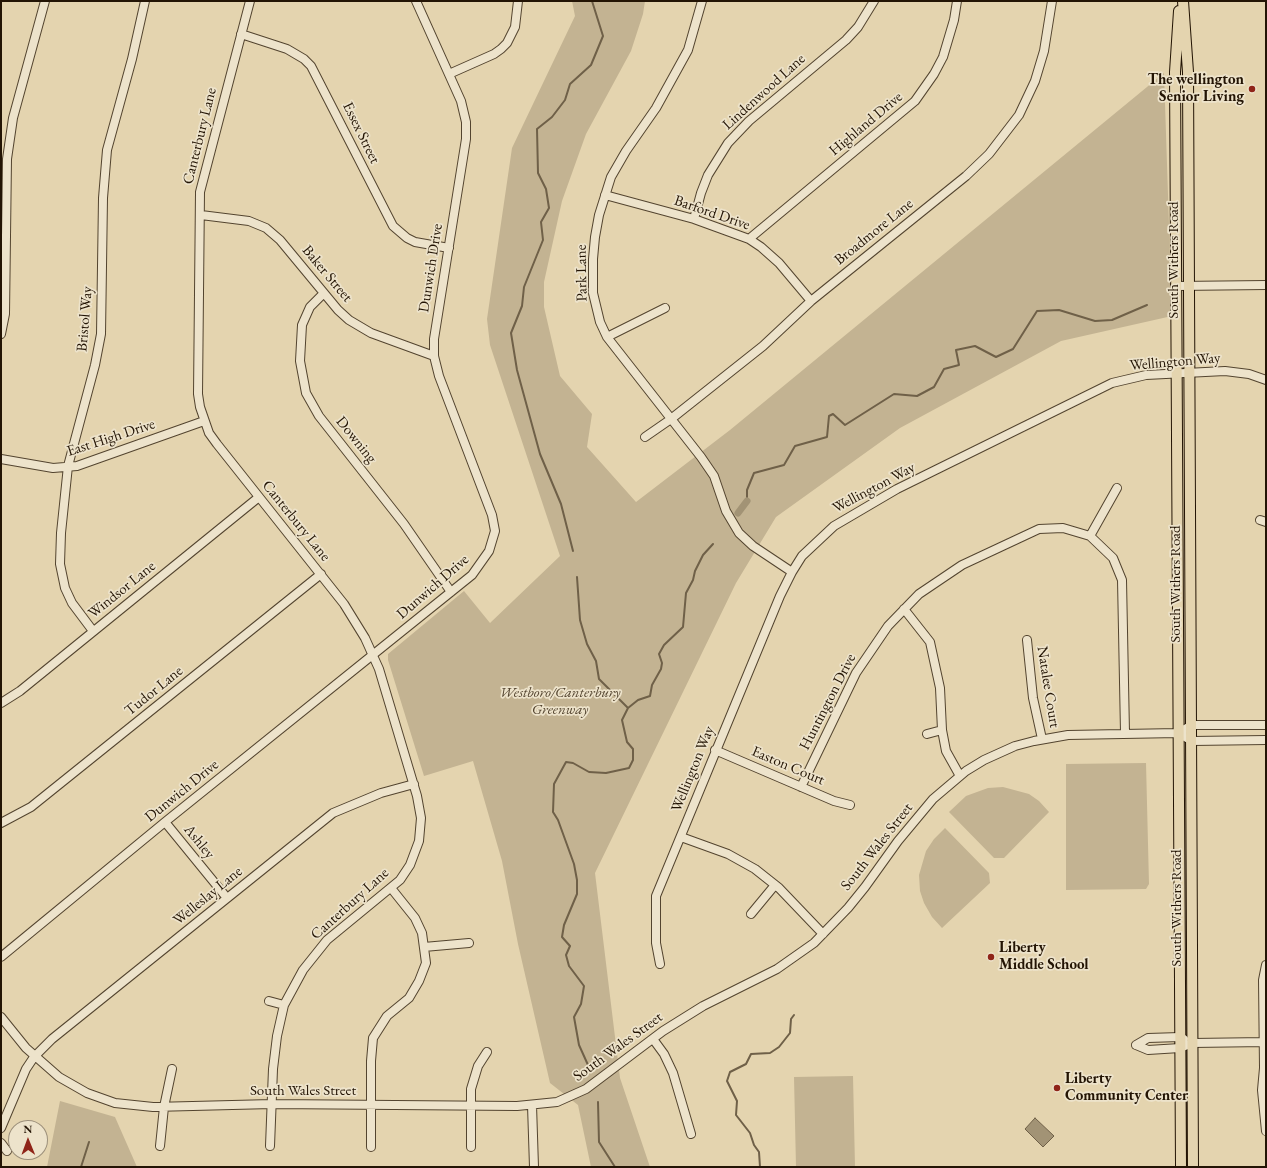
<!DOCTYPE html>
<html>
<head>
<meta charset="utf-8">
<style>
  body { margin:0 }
  #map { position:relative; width:1267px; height:1168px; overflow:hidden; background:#e4d4af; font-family:"EB Garamond",serif }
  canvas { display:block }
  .frame { position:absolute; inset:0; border:2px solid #231404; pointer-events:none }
  .north { position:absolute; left:8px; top:1120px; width:40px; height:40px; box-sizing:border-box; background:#ede3cb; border:1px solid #9c907b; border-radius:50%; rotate:359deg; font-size:11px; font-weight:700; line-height:16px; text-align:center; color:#231404 }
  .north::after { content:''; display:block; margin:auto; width:14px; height:18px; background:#8f2418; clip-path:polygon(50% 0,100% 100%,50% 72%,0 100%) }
</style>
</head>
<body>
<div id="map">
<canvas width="1267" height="1168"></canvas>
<div class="frame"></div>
<div class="north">N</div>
</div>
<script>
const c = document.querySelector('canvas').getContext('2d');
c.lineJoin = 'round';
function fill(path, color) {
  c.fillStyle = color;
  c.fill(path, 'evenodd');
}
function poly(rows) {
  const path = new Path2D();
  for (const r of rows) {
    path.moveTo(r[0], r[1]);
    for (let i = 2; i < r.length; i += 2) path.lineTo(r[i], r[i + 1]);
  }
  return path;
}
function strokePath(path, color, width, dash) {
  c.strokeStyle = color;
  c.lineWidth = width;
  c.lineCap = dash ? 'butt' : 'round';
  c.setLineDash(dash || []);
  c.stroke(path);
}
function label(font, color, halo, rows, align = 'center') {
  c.font = font + ' "EB Garamond",serif';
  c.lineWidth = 3.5;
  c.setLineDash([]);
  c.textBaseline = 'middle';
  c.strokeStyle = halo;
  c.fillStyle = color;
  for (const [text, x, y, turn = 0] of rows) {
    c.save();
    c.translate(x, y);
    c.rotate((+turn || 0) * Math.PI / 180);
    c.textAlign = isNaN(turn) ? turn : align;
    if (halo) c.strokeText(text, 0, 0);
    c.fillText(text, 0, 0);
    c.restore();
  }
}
const green = poly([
  [572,1,645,1,643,14,631,51,586,134,562,201,544,282,544,307,560,376,592,414,587,447,636,502,730,430,1164,73,1172,316,1061,341,900,428,776,517,736,583,595,873,620,1078,650,1167,591,1167,578,1105,550,1083,518,944,502,861,473,761,424,776,388,660,388,654,464,591,490,623,560,556,490,345,487,319,512,148,575,16],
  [1146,763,1149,884,1146,889,1066,890,1066,764],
  [1003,787,1029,794,1039,801,1049,812,1004,858,994,858,949,812,966,796,988,788],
  [945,828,989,873,990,883,942,928,932,917,924,903,920,891,919,875,926,851,934,839],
  [853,1076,855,1167,796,1167,794,1077],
  [60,1101,115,1117,137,1167,47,1167]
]);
const water = poly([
  [1035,1118,1054,1136,1043,1147,1025,1129,1035,1118]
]);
const stream = poly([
  [747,501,747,490,754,473,784,465,795,446,827,437,829,416,833,414,845,425,894,394,917,396,934,387,944,369,959,365,956,350,975,346,996,357,1013,349,1037,311,1059,310,1095,321,1112,320,1147,305],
  [573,551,561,504,540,454,517,370,511,333,522,306,524,287,543,240,541,222,549,208,546,189,538,173,537,129,552,117,565,100,570,84,591,65,603,36,592,1],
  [577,577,580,620,587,644,596,661,599,679,628,708],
  [588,1065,579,1045,574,1017,581,1004,584,986,569,966,566,955,570,946,562,937,564,925,577,894,577,880,574,864,558,820,553,812,554,784,566,762,573,763,589,772,606,773,629,768,633,760,633,749,627,742,622,720,628,708,638,700,650,696,652,685,661,669,662,663,659,654,664,645,683,627,686,593,693,580,695,571,703,555,713,544],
  [598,1102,599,1142,615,1167],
  [81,1167,89,1142],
  [760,1167,759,1152,754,1145,750,1133,736,1115,737,1101,727,1081,730,1072,746,1064,751,1054,770,1053,779,1047,790,1033,791,1019,794,1015]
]);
const canal = poly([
  [738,513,747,501]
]);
const minor = poly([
  [250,1,200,192,198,394,200,407,209,433,217,444,344,604,365,638,379,669,417,796,421,818,419,841,410,865,400,880,327,940,303,970,284,1005,277,1036,273,1069,270,1146],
  [702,1,688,50,656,108,626,151,611,177,599,215,595,237,593,259,593,293,600,322,607,337,701,457,714,476,726,511,739,533,753,546,792,572],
  [241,34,287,49,304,59,311,66,393,226,407,238,415,242,449,248],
  [449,74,494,54,501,49,507,43,515,27,518,1],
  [605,195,694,219,749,239,761,247,779,263,811,301],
  [201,215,249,221,266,228,280,240,338,310,349,320,371,333,434,356],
  [694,219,701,193,708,175,728,143,749,121,846,40,858,27,874,1],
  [749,239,915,101,934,74,943,57,954,20,957,1],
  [1177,286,1266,285],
  [324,293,310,307,302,325,300,361,306,393,319,416,404,524,451,592],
  [1,334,5,314,7,159,13,118,45,1],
  [607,337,665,308],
  [645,437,671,419,763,346,811,301,966,176,989,154,1019,115,1035,81,1044,51,1052,1],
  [1,459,53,468,77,466,204,421],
  [1260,520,1266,522],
  [1090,536,1117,488],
  [904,609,930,642,940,688,942,730,946,751,960,776],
  [93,631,72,603,65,588,60,564,61,533,68,466,95,365,101,334,103,198,107,150,132,59,145,1],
  [1027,640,1033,698,1042,739],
  [1,703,20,691,259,497],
  [1178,733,1192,725,1266,725],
  [927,734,942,730],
  [715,750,834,801,850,805],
  [801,787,856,673,888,626,919,594,962,565,1039,529,1063,528,1090,536,1113,558,1122,580,1125,733],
  [165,822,227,898],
  [1,823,31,807,321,574],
  [681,837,728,854,755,869,779,888,823,934],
  [751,914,775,885],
  [424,947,469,943],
  [1,957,165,822,472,575,489,551,495,531,492,515,439,376,434,356,434,339,466,139,466,122,461,101,416,1],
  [660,964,656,943,656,896,780,596,792,572,802,556,834,526,897,489,1112,383,1146,375,1225,371,1249,374,1266,380],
  [1266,965,1263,980,1264,1068,1262,1090,1266,1131],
  [269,1001,284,1005],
  [1,1017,26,1048,59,1077,87,1093,115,1103,153,1107,272,1104,517,1106,557,1102,586,1089,663,1031,703,1006,777,969,814,943,848,908,865,887,898,841,933,799,966,771,984,760,1015,746,1034,741,1068,735,1178,733,1192,741,1266,740],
  [653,1039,664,1054,673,1073,691,1134],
  [1136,1045,1148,1050,1180,1048,1192,1043,1266,1042],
  [1136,1045,1148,1038,1180,1037,1184,1039],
  [532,1105,534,1167],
  [1,1128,26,1069,34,1057,52,1039,333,813,381,793,414,784],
  [1,1143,7,1151],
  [160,1146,164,1107,172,1069],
  [371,1147,371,1061,373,1038,387,1016,409,998,419,981,426,963,422,933,415,918,391,888],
  [471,1147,471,1089,478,1066,487,1052]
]);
const major = poly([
  [1183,1,1188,72,1193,1167],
  [1179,11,1175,72,1181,1167]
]);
const markers = [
  [1252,89,4,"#8f2418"],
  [991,957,4,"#8f2418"],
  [1057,1088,4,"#8f2418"]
];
const poiNames = [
  ["The wellington",1244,80,"right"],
  ["Senior Living",1244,97,"right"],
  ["Liberty",999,948],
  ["Middle School",999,965],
  ["Liberty",1065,1079],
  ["Community Center",1065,1096]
];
const streetNames = [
  ["Lindenwood Lane",764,92,-42],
  ["Highland Drive",866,124,-40],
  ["Essex Street",361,133,64],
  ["Canterbury Lane",200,136,-76],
  ["Barford Drive",712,213,19],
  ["Broadmore Lane",874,232,-39],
  ["South Withers Road",1174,260,-90],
  ["Dunwich Drive",431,268,-81],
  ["Park Lane",582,273,-91],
  ["Baker Street",327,274,50],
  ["Bristol Way",85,319,-85],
  ["Wellington Way",1175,362,-5],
  ["East High Drive",111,438,-18],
  ["Downing",356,440,51],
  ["Wellington Way",874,488,-28],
  ["Canterbury Lane",296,521,51],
  ["South Withers Road",1176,584,-90],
  ["Dunwich Drive",433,587,-41],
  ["Windsor Lane",122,590,-39],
  ["Natalee Court",1048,687,81],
  ["Tudor Lane",154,691,-39],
  ["Huntington Drive",828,702,-63],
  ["Easton Court",788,766,23],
  ["Wellington Way",693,769,-68],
  ["Dunwich Drive",182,791,-39],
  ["Ashley",199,842,51],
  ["South Wales Street",877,847,-52],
  ["Welleslay Lane",208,896,-39],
  ["Canterbury Lane",350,904,-42],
  ["South Withers Road",1177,908,-90],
  ["South Wales Street",618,1047,-36],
  ["South Wales Street",303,1091]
];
const parkNames = [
  ["Westboro/Canterbury",560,693],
  ["Greenway",560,710]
];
fill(green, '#c3b392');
fill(water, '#a29375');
strokePath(water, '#6f6048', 1);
strokePath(stream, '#6f6048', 2);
strokePath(canal, '#a29375', 7);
strokePath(minor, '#53442f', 10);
strokePath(major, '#231404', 12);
strokePath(minor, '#ede3cb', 8);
strokePath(major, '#e4d4af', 10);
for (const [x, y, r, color] of markers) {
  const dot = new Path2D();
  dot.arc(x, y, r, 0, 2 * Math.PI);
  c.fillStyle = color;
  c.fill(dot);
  strokePath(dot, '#ede3cb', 1.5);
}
label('bold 15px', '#231404', '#ede3cb', poiNames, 'left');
label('15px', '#231404', '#ede3cb', streetNames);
label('italic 15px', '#53442f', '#ede3cb', parkNames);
</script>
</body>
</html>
